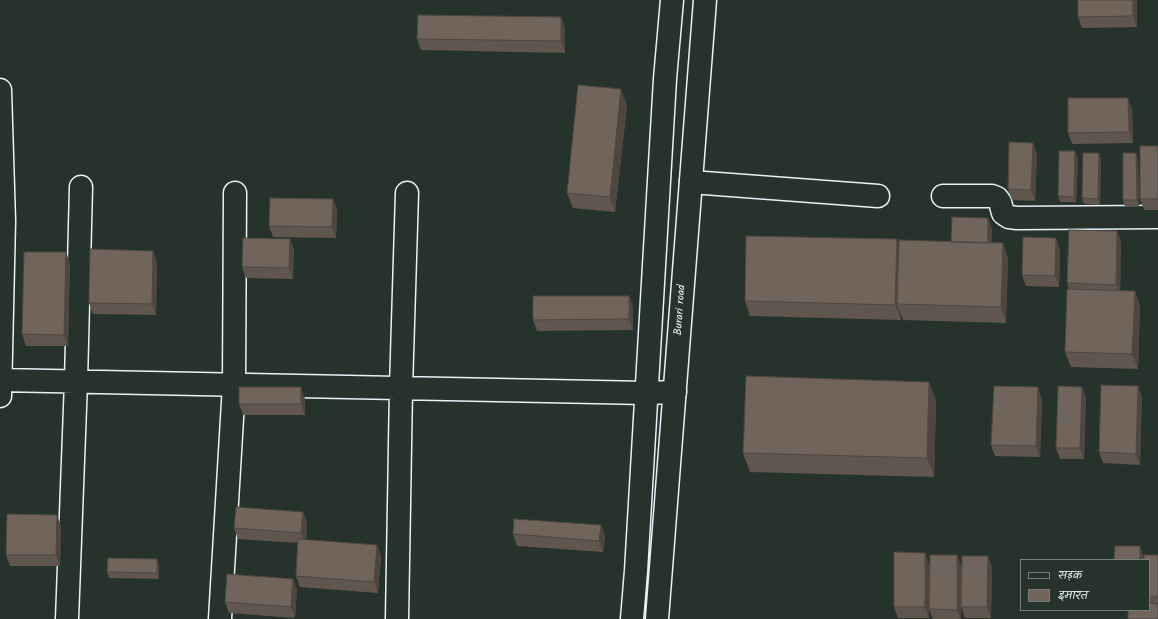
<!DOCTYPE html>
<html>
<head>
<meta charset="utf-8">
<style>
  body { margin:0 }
  #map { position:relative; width:1158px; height:619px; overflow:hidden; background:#26332d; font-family:Kalam,"Playpen Sans Deva",sans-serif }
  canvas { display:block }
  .legend { position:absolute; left:1020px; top:559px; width:130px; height:52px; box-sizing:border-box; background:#26332d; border:1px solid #747f7e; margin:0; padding:5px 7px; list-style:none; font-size:12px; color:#e8f1f8 }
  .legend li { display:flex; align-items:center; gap:8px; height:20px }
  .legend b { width:20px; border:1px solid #747f7e }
</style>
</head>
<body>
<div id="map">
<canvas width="1158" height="619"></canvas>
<ul class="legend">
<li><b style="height:5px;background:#26332d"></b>सड़क</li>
<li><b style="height:11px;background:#70645b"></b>इमारत</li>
</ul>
</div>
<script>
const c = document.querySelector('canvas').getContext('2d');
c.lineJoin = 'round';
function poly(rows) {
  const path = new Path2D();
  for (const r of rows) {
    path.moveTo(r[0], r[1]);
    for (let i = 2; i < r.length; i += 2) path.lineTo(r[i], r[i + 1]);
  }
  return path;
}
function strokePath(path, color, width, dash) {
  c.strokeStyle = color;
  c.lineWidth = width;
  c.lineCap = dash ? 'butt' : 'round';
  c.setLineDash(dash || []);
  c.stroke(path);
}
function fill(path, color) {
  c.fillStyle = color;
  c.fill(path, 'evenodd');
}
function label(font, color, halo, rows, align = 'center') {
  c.font = font + ' Kalam,sans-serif';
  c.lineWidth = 3;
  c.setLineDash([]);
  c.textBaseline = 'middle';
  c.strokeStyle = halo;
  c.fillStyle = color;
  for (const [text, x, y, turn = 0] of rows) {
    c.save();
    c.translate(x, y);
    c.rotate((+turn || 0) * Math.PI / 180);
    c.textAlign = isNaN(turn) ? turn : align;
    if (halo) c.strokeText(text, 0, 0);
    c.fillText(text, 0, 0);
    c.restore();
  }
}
const street = poly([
  [0,90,4,221,0,396],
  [691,182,878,196],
  [943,196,992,196,997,198,1000,202,1003,213,1009,217,1017,218,1158,217],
  [0,380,646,393,675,392],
  [67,619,76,381,81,187],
  [220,619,234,385,235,193],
  [397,619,401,388,407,193]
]);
const secondary = poly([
  [632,619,636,571,665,79,672,0],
  [657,619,705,0]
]);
const wall = poly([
  [1137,0,1137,27,1082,28,1078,17],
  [565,28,565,53,421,50,417,39],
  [627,105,615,212,573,208,567,193],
  [1132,109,1133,143,1072,144,1068,133],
  [1033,143,1037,154,1035,201,1012,200,1008,189],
  [1158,146,1158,210,1144,210,1140,199],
  [1078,157,1076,202,1060,202,1058,196],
  [1101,158,1100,205,1084,204,1082,198],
  [1138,159,1139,206,1125,206,1123,200],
  [333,199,337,210,336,238,273,237,269,226],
  [988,218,992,229,992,243,1003,243,1008,259,1006,323,903,320,901,314,901,320,750,316,745,301,899,245,951,242],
  [1117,231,1121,242,1120,290,1135,291,1140,306,1138,369,1071,367,1065,352,1069,289,1067,283],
  [290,239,294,250,293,279,246,278,242,267],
  [1060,249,1059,287,1026,286,1022,275],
  [157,262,156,315,93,314,89,303],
  [70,263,68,346,26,346,22,334],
  [629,296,633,307,633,330,537,331,533,320],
  [929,382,936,401,934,477,750,472,743,453],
  [1138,386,1142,397,1140,465,1103,463,1099,452],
  [1082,387,1086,398,1084,459,1060,459,1056,448],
  [305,399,305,415,243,415,239,404],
  [1042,399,1040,457,995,456,991,445],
  [303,512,307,523,306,540,377,545,381,556,378,593,300,587,296,576,298,543,238,539,234,528],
  [601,525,605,536,603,552,517,546,513,534],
  [61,526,60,566,10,566,6,555],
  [957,555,961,566,992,567,991,618,965,618,961,607,961,619,933,619,929,609],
  [1158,555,1158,603,1149,603,1149,560],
  [929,564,929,618,898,618,894,607],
  [159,565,159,579,109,578,107,572],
  [293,579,297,590,295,618,229,613,225,602]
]);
const shadedWall = poly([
  [1133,0,1137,0,1137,27,1133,16],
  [561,17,565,28,565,53,561,41],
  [621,89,627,105,615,212,610,197],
  [1128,98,1132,109,1133,143,1129,132],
  [1033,143,1037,154,1035,201,1031,190],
  [1075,151,1078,157,1076,202,1074,197],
  [1099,153,1101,158,1100,205,1098,199],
  [1136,153,1138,159,1139,206,1137,200],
  [333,199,337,210,336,238,332,227],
  [988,218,992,229,992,256,988,245],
  [1117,231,1121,242,1120,296,1116,285],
  [1056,238,1060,249,1059,287,1055,276],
  [290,239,294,250,293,279,289,268],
  [897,239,903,255,897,304,901,314,901,320,895,305],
  [1003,243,1008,259,1006,323,1001,307],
  [153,251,157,262,156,315,152,304],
  [66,252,70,263,68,346,64,335],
  [1135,291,1140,306,1138,369,1132,354],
  [629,296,633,307,633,330,629,319],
  [929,382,936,401,934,477,927,458],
  [1138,386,1142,397,1140,465,1136,454],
  [301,387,305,399,305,415,301,404],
  [1038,387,1042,399,1040,457,1036,446],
  [1082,387,1086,398,1084,459,1080,448],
  [303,512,307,523,305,544,301,533],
  [57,515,61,526,60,566,56,555],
  [601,525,605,536,603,552,599,541],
  [377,545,381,556,378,593,374,582],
  [1140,546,1144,557,1144,560,1140,560],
  [925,553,929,564,929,618,925,607],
  [957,555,961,566,961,619,960,619,957,610],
  [988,556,992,567,991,618,987,607],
  [157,559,159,565,159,579,157,573],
  [293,579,297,590,295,618,291,607]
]);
const building = poly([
  [1078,0,1133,0,1133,16,1078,17,1078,0],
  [418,15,561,17,561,41,417,39,418,15],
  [578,85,621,89,610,197,567,193,578,85],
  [1068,98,1128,98,1129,132,1068,133,1068,98],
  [1009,142,1033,143,1031,190,1008,189,1009,142],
  [1140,146,1158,146,1158,199,1140,199,1140,146],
  [1059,151,1075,151,1074,197,1058,196,1059,151],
  [1083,153,1099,153,1098,199,1082,198,1083,153],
  [1123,153,1136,153,1137,200,1123,200,1123,153],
  [270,198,333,199,332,227,269,226,270,198],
  [952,217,988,218,988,243,951,242,952,217],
  [1069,230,1117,231,1116,285,1067,283,1069,230],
  [746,236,897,239,895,305,745,301,746,236],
  [1023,237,1056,238,1055,276,1022,275,1023,237],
  [243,238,290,239,289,268,242,267,243,238],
  [899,240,1003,243,1001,307,897,304,899,240],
  [90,249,153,251,152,304,89,303,90,249],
  [24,252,66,252,64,335,22,334,24,252],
  [1067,289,1135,291,1132,354,1065,352,1067,289],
  [533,296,629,296,629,319,533,320,533,296],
  [746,376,929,382,927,458,743,453,746,376],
  [1101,385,1138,386,1136,454,1099,452,1101,385],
  [994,386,1038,387,1036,446,991,445,994,386],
  [1058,386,1082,387,1080,448,1056,448,1058,386],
  [239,387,301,387,301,404,239,404,239,387],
  [236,507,303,512,301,533,234,528,236,507],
  [7,514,57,515,56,555,6,555,7,514],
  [514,519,601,525,599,541,513,534,514,519],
  [298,539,377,545,374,582,296,576,298,539],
  [1115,546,1140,546,1140,560,1114,560,1115,546],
  [894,552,925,553,925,607,894,607,894,552],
  [930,555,957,555,957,610,929,609,930,555],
  [1144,555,1158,555,1158,597,1149,597,1149,560,1144,560,1144,555],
  [962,556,988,556,987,607,961,607,962,556],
  [108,558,157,559,157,573,107,572,108,558],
  [227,574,293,579,291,607,225,602,227,574],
  [1149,603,1158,604,1158,619,1128,619,1128,610,1149,610,1149,603]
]);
const streetNames = [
  ["Burari road",681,310,-86]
];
strokePath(street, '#e8f1f8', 25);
strokePath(secondary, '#e8f1f8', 25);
strokePath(street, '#26332d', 22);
strokePath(secondary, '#26332d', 22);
fill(wall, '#60564e');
fill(shadedWall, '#4e4640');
fill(building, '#70645b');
strokePath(building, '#4e4640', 1);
label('11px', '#e8f1f8', '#26332d', streetNames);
</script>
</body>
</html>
